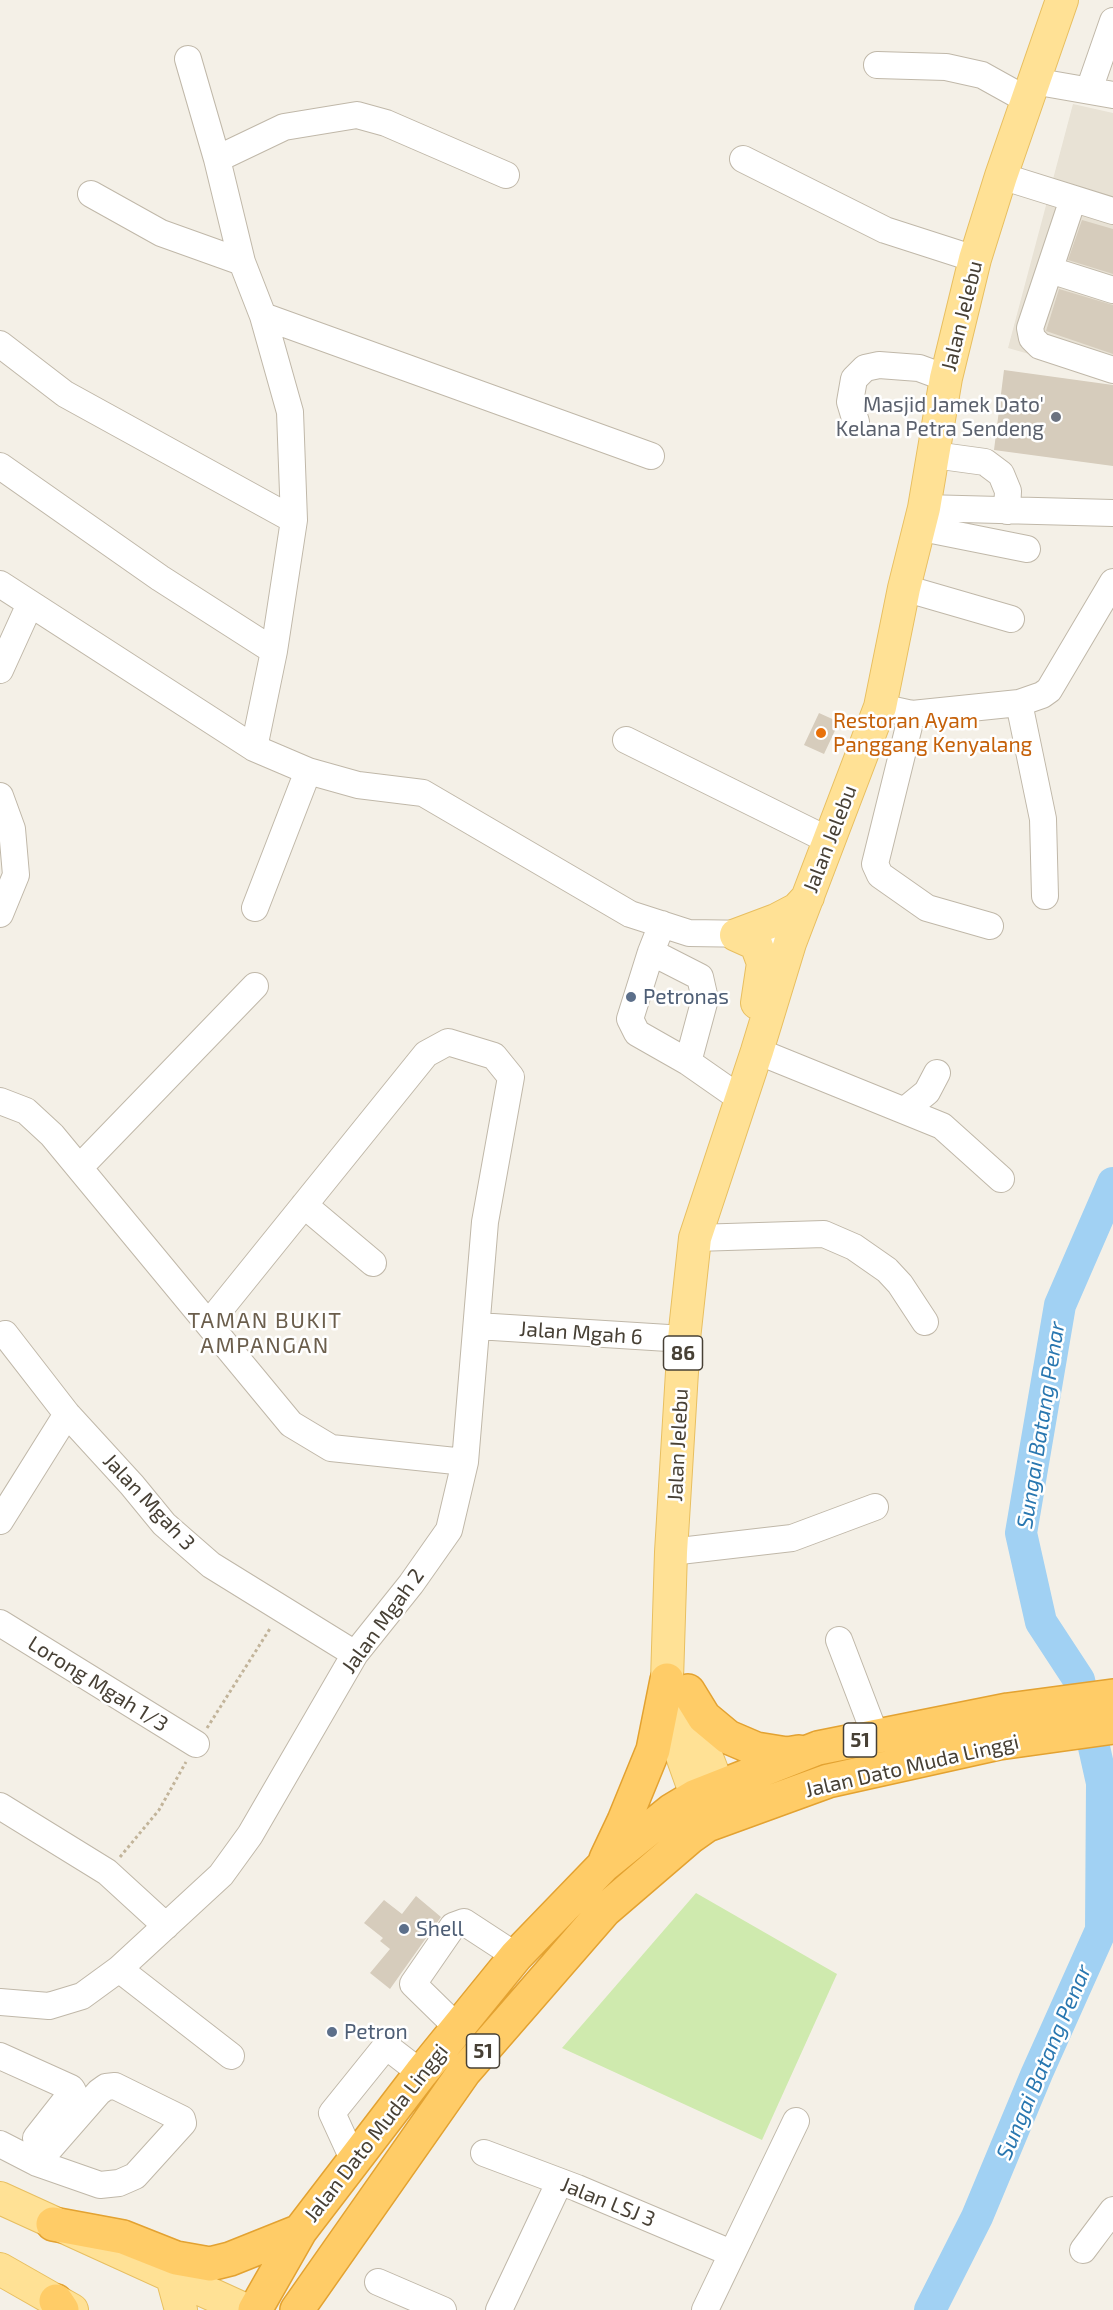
<!DOCTYPE html>
<html>
<head>
<meta charset="utf-8">
<style>
  body { margin:0 }
  canvas { display:block; background:#f4f0e7 }
</style>
</head>
<body>
<canvas width="1113" height="2310"></canvas>
<script>
const c = document.querySelector('canvas').getContext('2d');
c.lineJoin = 'round';
function fill(path, color) {
  c.fillStyle = color;
  c.fill(path, 'evenodd');
}
function poly(rows) {
  const path = new Path2D();
  for (const r of rows) {
    path.moveTo(r[0], r[1]);
    for (let i = 2; i < r.length; i += 2) path.lineTo(r[i], r[i + 1]);
  }
  return path;
}
function strokePath(path, color, width, dash) {
  c.strokeStyle = color;
  c.lineWidth = width;
  c.lineCap = dash ? 'butt' : 'round';
  c.setLineDash(dash || []);
  c.stroke(path);
}
function label(font, color, halo, rows, align = 'center') {
  c.font = font + ' "Exo 2",sans-serif';
  c.lineWidth = 5;
  c.setLineDash([]);
  c.textBaseline = 'middle';
  c.strokeStyle = halo;
  c.fillStyle = color;
  for (const [text, x, y, turn = 0] of rows) {
    c.save();
    c.translate(x, y);
    c.rotate((+turn || 0) * Math.PI / 180);
    c.textAlign = isNaN(turn) ? turn : align;
    if (halo) c.strokeText(text, 0, 0);
    c.fillText(text, 0, 0);
    c.restore();
  }
}
const residential = poly([
  [1073,104,1113,113,1113,378,1008,348]
]);
const green = poly([
  [696,1893,837,1974,762,2140,562,2048]
]);
const river = poly([
  [930,2310,977,2217,1037,2073,1101,1930,1102,1783,1079,1680,1041,1622,1021,1533,1060,1305,1113,1183]
]);
const building = poly([
  [1082,220,1113,229,1113,274,1068,260],
  [1059,289,1113,305,1113,354,1046,331],
  [1004,370,1113,385,1113,466,994,450],
  [819,713,839,722,824,754,804,745],
  [416,1896,441,1917,390,1989,370,1973,390,1949,380,1941,383,1938,364,1923,384,1900,402,1914]
]);
const path = poly([
  [207,1728,271,1627],
  [120,1857,159,1810,186,1762]
]);
const minor = poly([
  [188,59,217,159,242,262],
  [877,65,946,67,982,75,1027,100],
  [1033,81,1113,95],
  [1089,90,1113,21],
  [217,159,284,127,357,115,386,123,506,175],
  [743,159,885,230,975,259],
  [1001,176,1113,211],
  [91,194,161,233,242,262,263,316,290,412,294,520,274,651,254,748],
  [1073,199,1030,328,1032,338,1040,346,1113,370],
  [1050,270,1113,290],
  [263,316,651,456],
  [0,344,65,394,294,520],
  [856,422,850,402,854,379,865,368,879,365,919,368,946,378],
  [934,455,985,462,1001,474,1008,491,1007,511],
  [0,466,160,578,274,651],
  [924,508,1113,513],
  [917,527,1027,549],
  [0,584,254,748,308,771,358,785,423,793,630,914,689,933,756,934,790,943],
  [904,588,1011,619],
  [0,670,30,604],
  [1019,703,1043,819,1045,896],
  [880,707,912,714,1019,703,1042,695,1049,690,1113,582],
  [912,714,875,864,880,875,927,908,990,926],
  [626,740,830,841],
  [0,796,12,829,16,875,0,914],
  [255,908,308,771],
  [662,924,651,952,630,1019,637,1033,688,1062,741,1099],
  [651,952,700,977,705,999,688,1062],
  [757,1051,942,1126,1001,1179],
  [0,1101,26,1111,52,1135,291,1424,331,1448,465,1462],
  [905,1110,927,1092,937,1073],
  [80,1167,255,986],
  [304,1205,373,1263],
  [695,1238,824,1234,854,1247,887,1270,900,1284,925,1322],
  [477,1326,684,1339],
  [5,1334,67,1414,132,1485,164,1524,211,1565,355,1654],
  [0,1521,67,1414],
  [671,1552,792,1538,875,1507],
  [0,1623,196,1744],
  [839,1640,876,1737],
  [0,1806,107,1872,166,1926],
  [119,1969,231,2056],
  [0,2002,49,2006,82,1996,119,1969,221,1875,250,1835,355,1654,411,1584,449,1530,465,1462,485,1222,511,1077,494,1056,448,1042,426,1054,209,1323],
  [458,2028,413,1984,453,1926,464,1922,516,1956],
  [0,2056,71,2088,73,2091,36,2138],
  [0,2144,37,2163,100,2185,119,2183,135,2176,183,2123,182,2119,115,2086,106,2087,99,2092,37,2163],
  [484,2153,577,2188,731,2253],
  [354,2161,332,2113,386,2046,421,2073],
  [1083,2250,1113,2210],
  [378,2282,443,2310],
  [499,2310,559,2183],
  [705,2310,796,2121]
]);
const major = poly([
  [736,935,756,944,763,963,757,1003],
  [736,935,776,920,797,909,808,897],
  [688,1692,695,1726,728,1812],
  [705,1820,677,1742,667,1680,671,1552,684,1339,695,1238,757,1051,790,943,880,707,904,588,924,508,946,378,975,259,1001,176,1062,0],
  [0,2198,246,2310],
  [0,2269,72,2310],
  [172,2277,181,2310]
]);
const highway = poly([
  [688,1691,704,1717,728,1737,756,1749,787,1754,799,1752],
  [606,1859,624,1821,653,1750,667,1680],
  [53,2224,123,2237,176,2258,210,2264,230,2259,300,2231],
  [56,2301,62,2310],
  [255,2310,300,2231,421,2073,516,1956,603,1866,671,1811,696,1796,818,1748,1008,1710,1113,1696],
  [297,2310,464,2072,605,1910,690,1837,707,1825,828,1781,999,1743,1113,1727]
]);
const markers = [
  [1056,417,6,"#6b7280"],
  [821,733,6,"#e8710a"],
  [631,997,6,"#5c6f8a"],
  [404,1929,6,"#5c6f8a"],
  [332,2032,6,"#5c6f8a"]
];
const shields = [
  [683,1353,39],
  [860,1740,33],
  [483,2051,33]
];
const shieldNames = [
  ["86",683,1353],
  ["51",860,1740],
  ["51",483,2051]
];
const streetNames = [
  ["Jalan Jelebu",962,316,-76],
  ["Jalan Jelebu",830,839,-69],
  ["Jalan Mgah 6",581,1333,4],
  ["Jalan Jelebu",678,1445,-87],
  ["Jalan Mgah 3",149,1502,47],
  ["Jalan Mgah 2",383,1621,-54],
  ["Lorong Mgah 1/3",98,1684,32],
  ["Jalan Dato Muda Linggi",912,1766,-13],
  ["Jalan Dato Muda Linggi",376,2133,-52],
  ["Jalan LSJ 3",608,2202,22]
];
const worshipNames = [
  ["Masjid Jamek Dato'",1044,405],
  ["Kelana Petra Sendeng",1044,429]
];
const foodNames = [
  ["Restoran Ayam",833,721],
  ["Panggang Kenyalang",833,745]
];
const serviceNames = [
  ["Petronas",643,997],
  ["Shell",416,1929],
  ["Petron",344,2032]
];
const neighbourhoodNames = [
  ["TAMAN BUKIT",265,1321],
  ["AMPANGAN",265,1346]
];
const waterNames = [
  ["Sungai Batang Penar",1041,1425,-81],
  ["Sungai Batang Penar",1044,2062,-67]
];
fill(residential, '#e8e2d5');
fill(green, '#cfeaae');
strokePath(river, '#a1d1f3', 32);
fill(building, '#d6ccbc');
strokePath(minor, '#c0b8a9', 28);
strokePath(major, '#e8bf60', 34);
strokePath(highway, '#e3a231', 36);
strokePath(path, '#c2b49a', 3, [3, 3]);
strokePath(minor, '#fff', 26);
strokePath(major, '#ffe195', 32);
strokePath(highway, '#ffcc67', 33);
for (const [x, y, r, color] of markers) {
  const dot = new Path2D();
  dot.arc(x, y, r, 0, 2 * Math.PI);
  c.fillStyle = color;
  c.fill(dot);
  strokePath(dot, '#fff', 2);
}
for (const [x, y, w] of shields) {
  const box = new Path2D();
  box.roundRect(x - w / 2, y - 17, w, 34, 4.5);
  c.fillStyle = '#fff';
  c.fill(box);
  strokePath(box, '#474035', 1.5);
}
label('bold 20px', '#474035', null, shieldNames);
label('21px', '#474035', '#fff', streetNames);
label('21px', '#5b616d', '#fff', worshipNames, 'right');
label('21px', '#c56008', '#fff', foodNames, 'left');
label('21px', '#4e5e75', '#fff', serviceNames, 'left');
c.letterSpacing = '1.5px';
label('22px', '#6b5e4c', '#fff', neighbourhoodNames);
c.letterSpacing = '0px';
label('italic 22px', '#2977b0', '#fff', waterNames);
</script>
</body>
</html>
